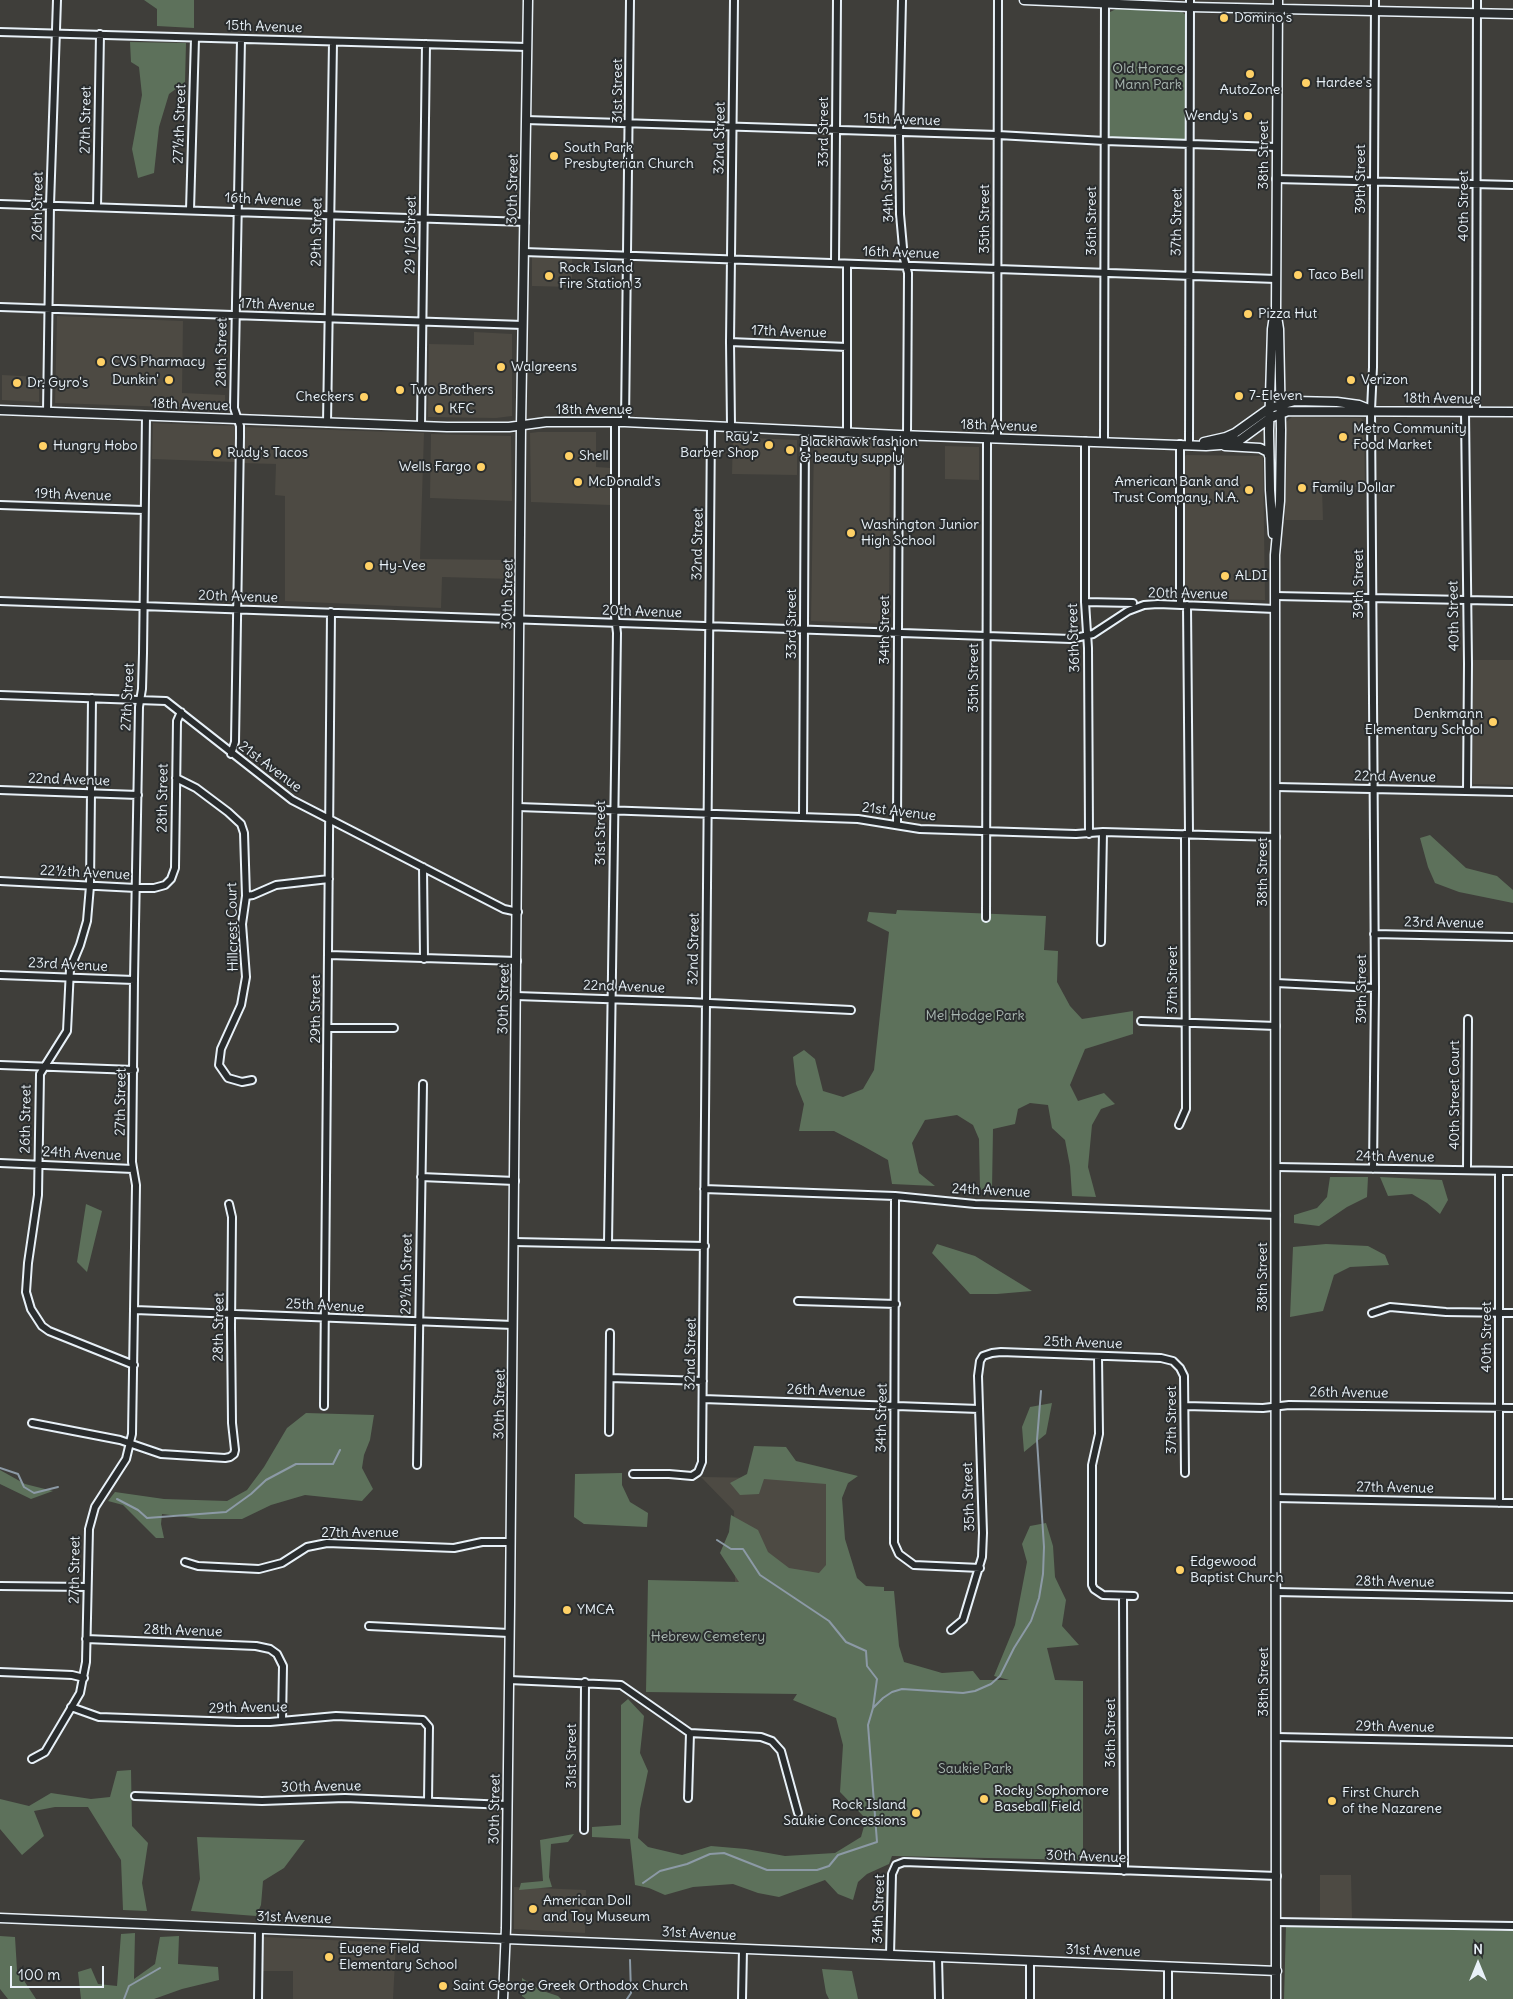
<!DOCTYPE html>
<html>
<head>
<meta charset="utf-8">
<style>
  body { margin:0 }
  #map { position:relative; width:1513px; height:1999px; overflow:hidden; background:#3f3e3a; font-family:Delius,sans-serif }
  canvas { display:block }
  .north { position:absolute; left:1453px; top:1939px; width:50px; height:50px; -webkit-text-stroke:4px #2a2d2e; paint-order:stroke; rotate:0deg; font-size:14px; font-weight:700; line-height:20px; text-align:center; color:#e8f1f8 }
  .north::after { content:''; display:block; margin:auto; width:18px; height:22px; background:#e8f1f8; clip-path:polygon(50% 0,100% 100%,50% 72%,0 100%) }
  .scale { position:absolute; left:10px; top:1966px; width:94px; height:22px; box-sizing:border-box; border:2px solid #e8f1f8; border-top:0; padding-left:6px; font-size:15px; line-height:18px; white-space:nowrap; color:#e8f1f8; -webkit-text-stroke:4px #2a2d2e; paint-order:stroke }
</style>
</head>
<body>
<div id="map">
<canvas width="1513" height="1999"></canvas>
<div class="north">N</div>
<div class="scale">100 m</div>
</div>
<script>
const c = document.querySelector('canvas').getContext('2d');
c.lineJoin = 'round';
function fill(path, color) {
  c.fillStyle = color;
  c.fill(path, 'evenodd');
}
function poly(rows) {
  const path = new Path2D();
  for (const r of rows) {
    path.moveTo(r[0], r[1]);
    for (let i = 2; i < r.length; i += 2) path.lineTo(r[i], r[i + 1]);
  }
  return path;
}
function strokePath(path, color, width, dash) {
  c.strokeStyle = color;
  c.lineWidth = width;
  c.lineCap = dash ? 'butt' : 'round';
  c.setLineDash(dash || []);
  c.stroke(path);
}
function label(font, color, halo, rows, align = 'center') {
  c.font = font + ' Delius,sans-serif';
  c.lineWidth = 4;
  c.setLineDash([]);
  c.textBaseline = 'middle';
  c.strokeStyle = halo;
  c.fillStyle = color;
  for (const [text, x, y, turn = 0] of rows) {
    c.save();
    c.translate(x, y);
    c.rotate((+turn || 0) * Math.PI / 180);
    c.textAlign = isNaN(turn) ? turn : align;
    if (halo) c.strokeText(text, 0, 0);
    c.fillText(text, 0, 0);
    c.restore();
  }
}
const built = poly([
  [532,256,572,257,572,287,532,286],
  [57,316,183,321,182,393,225,395,225,409,55,403],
  [474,332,512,334,512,416,496,418,428,417,429,344,474,345],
  [2,375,39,377,39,402,2,400],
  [1292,417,1361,418,1364,421,1365,487,1322,487,1323,520,1285,520,1286,422],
  [153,423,236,426,235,462,152,459],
  [243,427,424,433,420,559,511,560,512,579,442,577,441,608,285,601,285,496,275,495,276,464,241,463],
  [538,432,596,432,596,467,611,468,610,505,531,502,530,433],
  [431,434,511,436,512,501,430,498],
  [733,437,797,440,797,475,732,474],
  [814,441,890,444,889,624,811,621],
  [945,446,979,447,979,480,945,479],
  [1186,455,1263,456,1265,600,1187,599,1184,594,1183,459],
  [1473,660,1513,660,1513,785,1473,784],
  [701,1477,830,1479,827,1585,735,1582,734,1511],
  [1320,1875,1351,1875,1352,1918,1320,1918],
  [514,1887,586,1890,585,1933,514,1929],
  [264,1937,396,1943,393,1999,293,1999,293,1971,263,1971]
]);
const green = poly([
  [144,0,194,0,194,28,157,26,157,9],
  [1116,9,1182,12,1187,16,1187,136,1184,140,1112,138,1109,136,1109,15,1110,12],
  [130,42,186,43,185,82,169,94,159,127,154,173,138,178,132,149,142,95,139,67,131,62],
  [1430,835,1466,868,1497,876,1513,890,1513,903,1459,892,1435,883,1428,867,1420,838],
  [897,910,1046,916,1044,950,1058,951,1057,982,1070,1006,1082,1019,1133,1011,1133,1034,1085,1049,1070,1085,1078,1101,1104,1093,1115,1104,1101,1109,1092,1125,1088,1167,1096,1197,1072,1196,1070,1166,1065,1140,1052,1128,1048,1105,1030,1103,1018,1109,1015,1124,993,1129,992,1189,980,1190,979,1139,973,1125,957,1115,925,1120,912,1143,919,1173,935,1186,892,1184,888,1160,863,1146,834,1131,799,1131,804,1104,796,1084,793,1057,804,1050,815,1059,823,1091,843,1097,863,1089,874,1070,889,932,867,921,869,912,896,914],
  [1330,1177,1368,1177,1367,1197,1347,1207,1319,1226,1294,1223,1294,1215,1317,1208,1327,1197],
  [1380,1177,1442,1180,1448,1200,1440,1214,1427,1203,1412,1194,1388,1196],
  [86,1204,102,1211,87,1272,77,1262],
  [937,1244,975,1256,1032,1291,997,1294,970,1294,932,1253],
  [1326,1244,1368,1246,1385,1255,1389,1265,1350,1267,1334,1275,1323,1311,1290,1317,1293,1247],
  [1052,1403,1046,1434,1024,1452,1022,1427,1030,1407],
  [306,1413,374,1415,370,1440,364,1455,362,1468,373,1489,362,1501,305,1495,271,1505,242,1519,201,1519,162,1514,161,1524,164,1538,156,1538,123,1505,108,1501,115,1492,164,1499,227,1501,247,1490,264,1467,287,1428],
  [754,1446,786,1447,796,1461,858,1476,848,1483,842,1498,845,1539,857,1578,866,1586,884,1587,884,1591,894,1591,899,1646,904,1662,942,1673,973,1671,980,1680,1009,1680,994,1676,1015,1625,1027,1562,1022,1544,1030,1526,1046,1523,1053,1546,1055,1577,1066,1600,1062,1626,1079,1645,1047,1648,1055,1680,1083,1681,1083,1860,892,1856,889,1864,867,1874,858,1882,853,1900,838,1894,825,1880,779,1897,758,1893,733,1884,693,1887,665,1895,649,1888,635,1885,630,1839,592,1837,592,1827,621,1825,621,1705,628,1699,644,1716,640,1753,648,1771,640,1809,638,1838,648,1847,682,1855,711,1846,746,1849,785,1856,835,1853,861,1837,866,1819,840,1792,843,1745,836,1718,793,1700,797,1694,646,1692,648,1580,739,1582,720,1553,729,1532,731,1515,758,1530,768,1552,789,1568,819,1573,826,1565,826,1484,764,1479,759,1494,740,1495,730,1483,747,1474],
  [0,1470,25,1484,53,1491,31,1499,0,1484],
  [622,1473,622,1485,630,1502,648,1513,647,1527,584,1524,574,1517,575,1474],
  [131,1770,132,1826,148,1843,142,1883,147,1911,123,1910,121,1860,88,1807,55,1807,34,1811,44,1836,22,1855,0,1829,0,1799,29,1806,51,1793,91,1799,110,1797,117,1771],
  [574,1834,568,1842,551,1844,549,1877,552,1887,519,1890,521,1883,543,1881,540,1840],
  [197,1837,305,1840,284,1868,263,1881,261,1905,256,1916,191,1911,200,1879],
  [1286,1925,1513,1931,1513,1999,1284,1999],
  [135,1933,134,1979,155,1964,160,1937,179,1936,178,1964,218,1967,219,1980,182,1989,154,1999,81,1999,78,1972,91,1968,98,1984,117,1986,121,1934],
  [0,1936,15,1937,17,1970,36,1999,8,1999,0,1989],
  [822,1969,852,1971,858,1999,829,1999,826,1993],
  [522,1978,540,1990,558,1996,561,1999,526,1999,522,1996]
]);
const stream = poly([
  [0,1468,18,1474,24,1487,34,1493,58,1487],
  [117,1499,138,1510,147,1518,226,1512,251,1494,266,1480,296,1464,333,1464,340,1450],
  [717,1540,731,1549,743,1549,760,1575,829,1621,846,1642,866,1651,867,1666,877,1679,873,1708],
  [643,1883,660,1871,687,1864,710,1854,724,1853,767,1870,817,1870,829,1866,838,1855,877,1842,868,1725,873,1708,883,1698,892,1692,902,1689,963,1693,975,1691,991,1684,1000,1676,1014,1648,1031,1621,1039,1598,1043,1574,1044,1547,1037,1440,1041,1391],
  [124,1999,129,1986,160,1968],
  [627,1999,631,1993,630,1960]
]);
const minor = poly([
  [902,0,899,133,900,214,904,259,908,273,907,435],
  [0,32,527,47],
  [526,120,998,135,1105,141,1276,147],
  [1276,179,1513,185],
  [0,204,525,222],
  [97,207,100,34],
  [190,210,195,38],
  [524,252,1276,279],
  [835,263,837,0],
  [0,307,523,325],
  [730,342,847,347],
  [47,412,50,205,57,0],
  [1465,412,1468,664,1467,791],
  [1476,412,1477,0],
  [625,422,630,0],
  [327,423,333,42],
  [421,426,426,44],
  [731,426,730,342,734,0],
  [847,432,847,264],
  [997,438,998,0],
  [1085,441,1085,602,1088,648,1089,834],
  [1104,442,1105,0],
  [1180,444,1180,605],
  [1189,445,1190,0],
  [0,505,144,510],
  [1275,596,1513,601],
  [0,601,1071,639,1093,634,1128,611,1144,605,1158,604,1275,609],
  [1085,602,1133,603],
  [1187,605,1189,834],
  [0,695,166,701,292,800,504,909,518,912],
  [92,698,90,886,87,921,80,945,70,969,67,1031,40,1074,38,1195,28,1263,26,1292,31,1309,42,1326,49,1331,134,1365],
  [231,754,235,742,240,437,240,426,234,408,241,39],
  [176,778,196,788,228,812,241,824,244,833,246,896,242,924,246,977,241,1005,221,1049,219,1065,228,1078,242,1082,252,1080],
  [1276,787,1513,792],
  [0,790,138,795],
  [518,807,858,819,920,829,1076,834,1103,832,1276,837],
  [803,817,805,431],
  [897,825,899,435],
  [423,867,424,959],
  [0,881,136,888,154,888,165,885,171,879,175,868,177,721,181,712],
  [246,896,253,895,276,885,329,879],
  [986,918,987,438],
  [1374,934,1513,937],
  [1101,942,1103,832],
  [329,955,517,961],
  [0,975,134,980],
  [1276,983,1375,988],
  [516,996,690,1002,851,1010],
  [1141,1021,1276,1026],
  [328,1028,394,1028],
  [0,1065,134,1070],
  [1179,1125,1186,1109,1185,834],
  [0,1163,133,1169],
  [1276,1167,1513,1171],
  [1373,1169,1375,988,1371,410,1373,367,1375,0],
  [1467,1170,1468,1019],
  [1499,1171,1499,1503],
  [421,1177,515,1181],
  [704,1189,895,1196,975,1204,1276,1215],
  [895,1196,894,1543,899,1554,914,1565,980,1568],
  [514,1242,705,1246],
  [608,1244,617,633,615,616,615,422],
  [798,1301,896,1304],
  [135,1310,513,1325],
  [1372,1313,1390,1307,1446,1312,1513,1313],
  [1098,1356,1099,1434,1092,1465,1092,1585,1094,1589,1103,1595,1134,1596],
  [610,1378,703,1381],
  [703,1399,979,1409],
  [324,1406,331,612],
  [1185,1406,1263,1408,1289,1405,1513,1408],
  [32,1423,120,1440,161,1454,225,1458,230,1457,234,1454,235,1450,232,1423,231,1327,232,1217,229,1204],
  [609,1432,610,1333],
  [417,1465,423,1084],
  [633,1474,669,1474,692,1476,698,1472,702,1462,711,426],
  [1276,1498,1513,1503],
  [185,1562,198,1566,259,1569,282,1563,307,1547,327,1543,454,1548,482,1542,510,1542],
  [0,1586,87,1587],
  [1276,1592,1513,1597],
  [1123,1596,1124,1871],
  [369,1626,509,1633],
  [951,1630,963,1620,982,1557,983,1533,978,1376,980,1361,983,1356,992,1353,1001,1352,1161,1358,1173,1361,1180,1368,1184,1376,1185,1473],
  [86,1639,256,1646,270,1649,277,1654,283,1666,282,1721],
  [0,1672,72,1675,84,1678],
  [509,1680,621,1685,690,1733],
  [71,1707,99,1717,237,1722,270,1722,336,1716,423,1720,429,1727,428,1801],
  [690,1733,761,1737,772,1741,781,1751,798,1813],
  [1276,1737,1513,1742],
  [32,1759,45,1752,80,1693,86,1662,89,1529,95,1507,126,1459,132,1434,136,1185,132,1162,134,980,139,707,142,689,143,653,146,416],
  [135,1796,262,1801,345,1798,507,1805],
  [688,1798,690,1733],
  [584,1830,585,1682],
  [1277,1922,1513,1926],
  [890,1955,892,1874,896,1865,904,1862,1277,1876],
  [938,1957,939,1999],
  [1030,1961,1030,1999],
  [258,1999,259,1929],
  [742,1999,743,1949],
  [1168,1999,1168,1966]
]);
const tertiary = poly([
  [1024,0,1190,7,1513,14],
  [0,410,447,427,509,427,546,422,625,422,899,435,1206,446,1220,445,1240,440,1270,418,1288,411,1513,412],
  [1204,442,1226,437,1235,433,1270,408,1295,401,1337,402,1359,405,1369,409],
  [1225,446,1260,448,1268,452,1269,456],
  [1273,534,1270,490,1269,431,1272,329,1274,316],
  [0,1918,1277,1971],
  [503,1999,506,1928,510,1605,521,426,528,0],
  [1276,1999,1275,555,1280,501,1281,430,1279,329,1276,310,1278,0]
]);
const markers = [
  [1224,18,5,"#ffd166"],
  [1250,74,5,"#ffd166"],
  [1306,83,5,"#ffd166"],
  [1248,116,5,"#ffd166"],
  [554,156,5,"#ffd166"],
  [1298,275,5,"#ffd166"],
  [549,276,5,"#ffd166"],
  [1248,314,5,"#ffd166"],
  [101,362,5,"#ffd166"],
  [501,367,5,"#ffd166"],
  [169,380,5,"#ffd166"],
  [1351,380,5,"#ffd166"],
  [17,383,5,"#ffd166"],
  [400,390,5,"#ffd166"],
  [1239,396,5,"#ffd166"],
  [364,397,5,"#ffd166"],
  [439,409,5,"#ffd166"],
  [1343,437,5,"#ffd166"],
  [769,445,5,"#ffd166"],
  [43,446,5,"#ffd166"],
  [790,450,5,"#ffd166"],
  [217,453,5,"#ffd166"],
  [569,456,5,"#ffd166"],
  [481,467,5,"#ffd166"],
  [578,482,5,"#ffd166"],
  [1302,488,5,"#ffd166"],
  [1249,490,5,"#ffd166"],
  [851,533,5,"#ffd166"],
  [369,566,5,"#ffd166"],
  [1225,576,5,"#ffd166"],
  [1493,722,5,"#ffd166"],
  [1180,1570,5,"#ffd166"],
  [567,1610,5,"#ffd166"],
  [984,1799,5,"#ffd166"],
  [1332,1801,5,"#ffd166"],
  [916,1813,5,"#ffd166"],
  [533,1909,5,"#ffd166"],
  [329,1957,5,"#ffd166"],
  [443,1986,5,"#ffd166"]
];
const poiNames = [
  ["Domino's",1234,18],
  ["Hardee's",1316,83],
  ["AutoZone",1250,90,"center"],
  ["Wendy's",1238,116,"right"],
  ["South Park",564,148],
  ["Presbyterian Church",564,164],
  ["Rock Island",559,268],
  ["Fire Station 3",559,284],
  ["Taco Bell",1308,275],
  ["Pizza Hut",1258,314],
  ["CVS Pharmacy",111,362],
  ["Walgreens",511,367],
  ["Dunkin'",159,380,"right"],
  ["Verizon",1361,380],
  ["Dr. Gyro's",27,383],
  ["Two Brothers",410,390],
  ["7-Eleven",1249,396],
  ["Checkers",354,397,"right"],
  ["KFC",449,409],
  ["Metro Community",1353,429],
  ["Food Market",1353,445],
  ["Ray'z",759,437,"right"],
  ["Barber Shop",759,453,"right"],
  ["Blackhawk fashion",800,442],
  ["& beauty supply",800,458],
  ["Hungry Hobo",53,446],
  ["Rudy's Tacos",227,453],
  ["Shell",579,456],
  ["Wells Fargo",471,467,"right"],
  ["McDonald's",588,482],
  ["American Bank and",1239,482,"right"],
  ["Trust Company, N.A.",1239,498,"right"],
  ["Family Dollar",1312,488],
  ["Washington Junior",861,525],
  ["High School",861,541],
  ["Hy-Vee",379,566],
  ["ALDI",1235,576],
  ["Denkmann",1483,714,"right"],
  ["Elementary School",1483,730,"right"],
  ["Edgewood",1190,1562],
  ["Baptist Church",1190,1578],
  ["YMCA",577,1610],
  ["Rocky Sophomore",994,1791],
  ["Baseball Field",994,1807],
  ["First Church",1342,1793],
  ["of the Nazarene",1342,1809],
  ["Rock Island",906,1805,"right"],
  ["Saukie Concessions",906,1821,"right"],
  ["American Doll",543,1901],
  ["and Toy Museum",543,1917],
  ["Eugene Field",339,1949],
  ["Elementary School",339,1965],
  ["Saint George Greek Orthodox Church",453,1986]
];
const streetNames = [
  ["15th Avenue",264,27,2],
  ["31st Street",618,91,-90],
  ["27th Street",86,120,-89],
  ["15th Avenue",902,120,2],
  ["27½th Street",180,124,-88],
  ["33rd Street",824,132,-90],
  ["32nd Street",720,138,-89],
  ["38th Street",1264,155,-90],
  ["39th Street",1361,179,-90],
  ["34th Street",888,188,-92],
  ["30th Street",513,189,-89],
  ["16th Avenue",263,200,3],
  ["26th Street",38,206,-89],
  ["40th Street",1464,206,-90],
  ["35th Street",985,219,-90],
  ["36th Street",1092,221,-90],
  ["37th Street",1177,222,-89],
  ["29th Street",317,232,-89],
  ["29 1/2 Street",411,235,-89],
  ["16th Avenue",901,253,2],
  ["17th Avenue",277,305,2],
  ["17th Avenue",789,332,2],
  ["28th Street",222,352,-89],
  ["18th Avenue",1442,399,1],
  ["18th Avenue",190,405,2],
  ["18th Avenue",594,410],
  ["18th Avenue",999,426,2],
  ["19th Avenue",73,495,2],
  ["32nd Street",698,544,-89],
  ["39th Street",1359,584,-90],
  ["30th Street",508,594,-89],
  ["20th Avenue",1188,594,1],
  ["20th Avenue",238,597,2],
  ["20th Avenue",642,612,2],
  ["40th Street",1454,616,-91],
  ["33rd Street",792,624,-90],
  ["34th Street",885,630,-90],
  ["36th Street",1074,638,-92],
  ["35th Street",974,678,-90],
  ["27th Street",128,697,-87],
  ["21st Avenue",270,767,37],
  ["22nd Avenue",1395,777,1],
  ["22nd Avenue",69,780,2],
  ["28th Street",163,798,-89],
  ["21st Avenue",899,812,7],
  ["31st Street",601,833,-90],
  ["38th Street",1263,872,-90],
  ["22½th Avenue",85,873,3],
  ["23rd Avenue",1444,923,1],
  ["Hillcrest Court",233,927,-91],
  ["32nd Street",694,949,-89],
  ["23rd Avenue",68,965,3],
  ["37th Street",1173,980,-90],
  ["22nd Avenue",624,987,2],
  ["39th Street",1362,989,-90],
  ["30th Street",504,999,-89],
  ["29th Street",316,1009,-90],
  ["40th Street Court",1455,1095,-90],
  ["27th Street",121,1102,-89],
  ["26th Street",26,1119,-89],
  ["24th Avenue",82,1154,3],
  ["24th Avenue",1395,1157,1],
  ["24th Avenue",991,1191,3],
  ["29½th Street",407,1274,-89],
  ["38th Street",1263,1277,-90],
  ["25th Avenue",325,1306,3],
  ["28th Street",219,1327,-89],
  ["40th Street",1487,1337,-90],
  ["25th Avenue",1083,1343,2],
  ["32nd Street",691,1354,-89],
  ["26th Avenue",826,1391,2],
  ["26th Avenue",1349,1393,1],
  ["30th Street",500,1404,-89],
  ["34th Street",882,1418,-89],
  ["37th Street",1172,1420,-90],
  ["27th Avenue",1395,1488,1],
  ["35th Street",969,1497,-92],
  ["27th Avenue",360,1533],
  ["27th Street",75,1570,-89],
  ["28th Avenue",1395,1582,1],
  ["28th Avenue",183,1631,2],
  ["38th Street",1264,1682,-90],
  ["29th Avenue",248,1708,-1],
  ["29th Avenue",1395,1727,1],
  ["36th Street",1111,1733,-90],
  ["31st Street",572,1756,-90],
  ["30th Avenue",321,1787,-1],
  ["30th Street",495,1809,-89],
  ["30th Avenue",1086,1857,2],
  ["34th Street",879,1909,-88],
  ["31st Avenue",294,1918,2],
  ["31st Avenue",699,1934,3],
  ["31st Avenue",1103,1951,2]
];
const parkNames = [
  ["Old Horace",1148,69],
  ["Mann Park",1148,85],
  ["Mel Hodge Park",975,1016],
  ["Hebrew Cemetery",708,1637],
  ["Saukie Park",975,1769]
];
fill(built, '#4d4a43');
fill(green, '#5d715b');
strokePath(stream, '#8c9aa6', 2);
strokePath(minor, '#e8f1f8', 10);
strokePath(tertiary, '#e8f1f8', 11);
strokePath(minor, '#2a2d2e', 6);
strokePath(tertiary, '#2a2d2e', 8);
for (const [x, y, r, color] of markers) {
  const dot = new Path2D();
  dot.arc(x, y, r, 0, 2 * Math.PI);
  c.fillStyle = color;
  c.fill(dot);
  strokePath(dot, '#2a2d2e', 2);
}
label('14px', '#e8f1f8', '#2a2d2e', poiNames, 'left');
label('14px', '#e8f1f8', '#2a2d2e', streetNames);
label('14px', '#a9b7b1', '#2a2d2e', parkNames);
</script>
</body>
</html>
